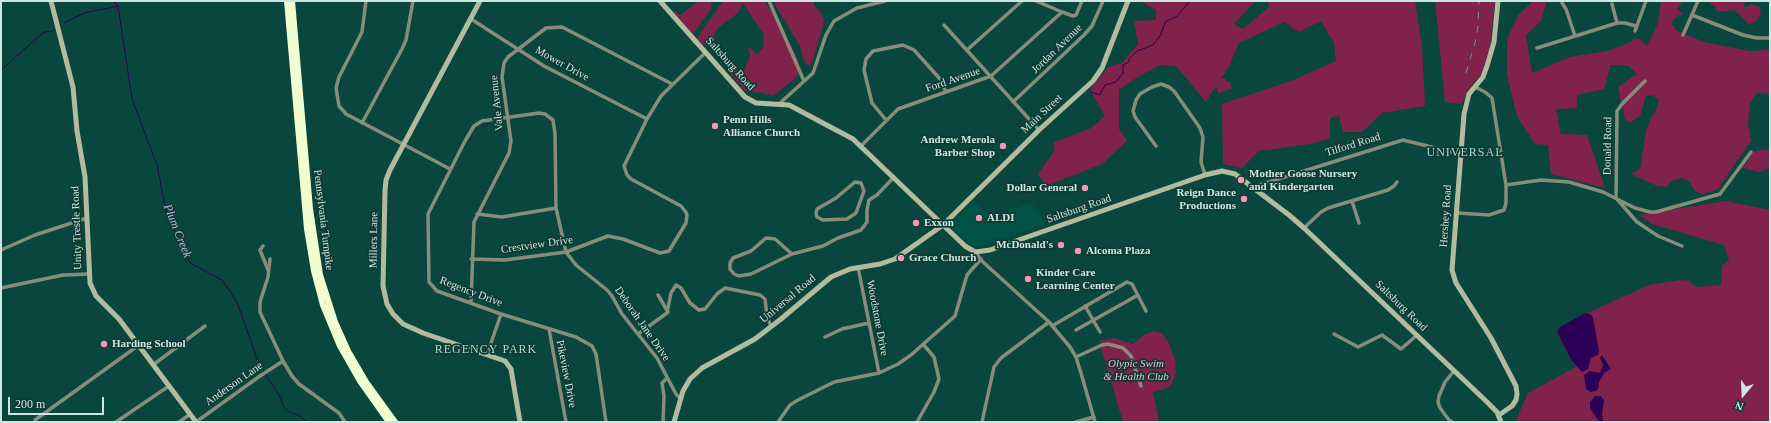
<!DOCTYPE html>
<html>
<head>
<meta charset="utf-8">
<style>
  body { margin:0 }
  #map { position:relative; width:1771px; height:423px; overflow:hidden; background:#09473e; font-family:"Times New Roman",serif }
  canvas { display:block }
  .frame { position:absolute; inset:0; border:2px solid #cbe7e0; pointer-events:none }
  .north { position:absolute; left:1723px; top:375px; width:40px; height:40px; -webkit-text-stroke:3px #0f3b33; paint-order:stroke; rotate:199deg; font-size:11px; font-weight:700; line-height:16px; text-align:center; color:#cbe7e0 }
  .north::after { content:''; display:block; margin:auto; width:14px; height:18px; background:#cbe7e0; clip-path:polygon(50% 0,100% 100%,50% 72%,0 100%) }
  .scale { position:absolute; left:8px; top:397px; width:96px; height:18px; box-sizing:border-box; border:2px solid #cbe7e0; border-top:0; padding-left:5px; font-size:12px; line-height:14px; white-space:nowrap; color:#cbe7e0; -webkit-text-stroke:3px #0f3b33; paint-order:stroke }
</style>
</head>
<body>
<div id="map">
<canvas width="1771" height="423"></canvas>
<div class="frame"></div>
<div class="north">N</div>
<div class="scale">200 m</div>
</div>
<script>
const c = document.querySelector('canvas').getContext('2d');
c.lineJoin = 'round';
function fill(path, color) {
  c.fillStyle = color;
  c.fill(path, 'evenodd');
}
function poly(rows) {
  const path = new Path2D();
  for (const r of rows) {
    path.moveTo(r[0], r[1]);
    for (let i = 2; i < r.length; i += 2) path.lineTo(r[i], r[i + 1]);
  }
  return path;
}
function strokePath(path, color, width, dash) {
  c.strokeStyle = color;
  c.lineWidth = width;
  c.lineCap = dash ? 'butt' : 'round';
  c.setLineDash(dash || []);
  c.stroke(path);
}
function label(font, color, halo, rows, align = 'center') {
  c.font = font + ' "Times New Roman",serif';
  c.lineWidth = 3.5;
  c.setLineDash([]);
  c.textBaseline = 'middle';
  c.strokeStyle = halo;
  c.fillStyle = color;
  for (const [text, x, y, turn = 0] of rows) {
    c.save();
    c.translate(x, y);
    c.rotate((+turn || 0) * Math.PI / 180);
    c.textAlign = isNaN(turn) ? turn : align;
    if (halo) c.strokeText(text, 0, 0);
    c.fillText(text, 0, 0);
    c.restore();
  }
}
const built = poly([
  [973,200,993,220,1025,204,1033,204,1044,224,977,247,971,245,948,226]
]);
const green = poly([
  [698,1,712,1,711,9,696,30,692,33,673,12,674,11,681,15],
  [723,1,765,1,792,47,799,62,798,76,773,96,763,93,745,91,728,71,731,66,739,70,744,70,750,56,748,47,753,50,756,55,762,49,764,45,763,33,744,5,742,4,738,13,719,27,715,32,713,45,710,47,703,44,697,38],
  [773,1,814,1,814,5,821,13,824,20,822,29,813,60,809,66,804,61,800,46],
  [1140,1,1255,1,1240,18,1233,24,1243,29,1269,7,1268,1,1415,1,1422,46,1425,106,1382,113,1362,132,1343,132,1339,116,1330,118,1330,138,1311,144,1259,151,1242,168,1223,164,1222,104,1291,81,1336,61,1334,43,1321,21,1299,32,1284,22,1239,43,1229,66,1221,79,1225,78,1227,82,1229,81,1232,89,1218,93,1216,86,1206,102,1176,66,1161,65,1139,76,1119,90,1119,129,1127,141,1102,164,1046,186,1038,174,1055,150,1053,143,1091,128,1105,116,1090,90,1108,67,1122,63,1138,44,1134,21,1156,20,1156,10],
  [1435,1,1495,1,1490,46,1482,73,1468,90,1462,104,1445,102],
  [1533,1,1547,1,1541,21,1526,35,1532,73,1570,57,1607,51,1631,42,1633,39,1638,38,1647,46,1658,23,1661,1,1683,1,1677,9,1682,13,1681,15,1675,17,1673,20,1672,24,1675,27,1675,30,1704,42,1750,51,1770,50,1770,94,1757,93,1750,103,1748,124,1751,141,1718,189,1703,194,1695,191,1689,181,1681,178,1672,181,1666,187,1657,186,1631,174,1640,169,1646,131,1651,118,1656,110,1659,100,1652,95,1646,96,1640,116,1631,122,1625,120,1618,87,1637,74,1629,66,1611,65,1604,89,1577,95,1577,108,1556,109,1561,134,1587,135,1605,188,1551,174,1548,145,1535,144,1517,116,1507,75,1507,39,1518,15],
  [1716,1,1745,1,1744,7,1747,7,1751,4,1759,7,1761,14,1756,21,1750,24,1747,23,1742,17,1734,10,1719,12,1716,10,1715,6,1711,5,1710,2],
  [1770,147,1770,168,1759,172,1743,168,1754,151,1769,149],
  [1726,201,1770,210,1770,422,1515,422,1528,393,1576,367,1558,334,1557,330,1572,320,1649,285,1680,280,1689,281,1697,287,1721,285,1722,266,1729,260,1724,245,1652,224,1639,215],
  [1154,331,1162,333,1168,341,1175,360,1176,371,1174,379,1170,386,1164,389,1153,392,1159,422,1123,422,1099,341,1114,338,1133,344,1144,335]
]);
const water = poly([
  [1585,313,1590,314,1593,317,1599,351,1598,355,1591,358,1588,369,1582,372,1572,361,1557,332,1560,327],
  [1602,355,1611,369,1605,372,1599,382,1598,390,1591,392,1586,389,1584,375,1590,371,1600,373,1603,365,1600,358],
  [1595,396,1601,396,1604,401,1602,413,1603,422,1599,422,1590,408,1590,402]
]);
const stream = poly([
  [113,1,118,6,132,99,157,165,166,212,190,263,222,280,237,302,256,356,266,375,281,398,283,406,288,411,298,415,308,422],
  [64,23,84,13,118,6],
  [1,70,44,32,53,31],
  [1091,92,1100,95,1105,85,1116,82,1123,73,1123,65,1129,62,1129,59,1137,51,1153,45,1160,36,1166,21,1176,17,1190,1]
]);
const street = poly([
  [366,1,362,32,339,77,336,88,339,106,346,114,450,169],
  [769,1,804,81],
  [1036,1,1062,12],
  [1562,3,1566,9,1575,36],
  [1612,4,1617,23],
  [1692,15,1743,35,1757,38,1770,38],
  [471,19,544,66,647,119],
  [944,25,1039,130],
  [1635,31,1646,1],
  [1683,35,1698,1],
  [1537,48,1617,23,1625,23,1636,26],
  [967,50,1022,1],
  [1645,81,1622,104,1617,111,1616,198,1637,222,1658,236,1682,246],
  [1013,102,1084,35,1092,26,1103,1],
  [779,104,813,73,826,35,834,21,857,8,885,1],
  [886,120,872,103,864,70,866,59,873,51,903,45,914,50,940,79,946,92],
  [362,123,402,49,406,40,413,1],
  [861,146,898,109,991,76,1062,12,1073,16,1076,15,1082,1],
  [1156,146,1135,117,1133,111,1136,100,1140,94,1152,87,1161,84,1169,87,1174,91,1200,128,1203,137,1201,162,1205,175],
  [855,182,861,183,864,191,856,213,847,219,823,220,817,217,816,213,817,209,836,198,855,182],
  [1506,185,1541,180,1569,182,1603,192,1635,208,1650,212,1656,212,1720,194,1751,152],
  [1253,187,1403,140,1460,154],
  [1352,201,1359,223],
  [1457,213,1489,215,1504,210,1506,203,1506,185,1492,98,1485,92,1475,87],
  [477,214,502,217,556,208],
  [1304,228,1321,212,1328,208,1388,190,1394,186,1397,182],
  [263,246,260,250,268,270],
  [1,250,35,235,87,218],
  [975,252,983,262,1049,322,1070,347,1076,357,1081,373,1095,422],
  [792,254,775,239,766,238,751,251,733,258,730,263,730,269,734,274,739,276,751,274,792,254,823,246,838,238,861,230,867,222,867,210,869,200,877,195,894,177],
  [270,259,268,277,260,302,260,312,283,361,292,376,299,384,339,413,345,422],
  [471,259,505,260,566,252,608,236,623,239,660,253,669,251,686,223,687,214,685,211,681,206,631,179,627,175,624,166,647,119,661,96,706,52],
  [858,267,879,373],
  [1,288,63,275,89,274],
  [658,295,668,312],
  [471,303,474,222,509,153,511,141,502,77,504,63,508,57,546,28,562,27,672,84],
  [1085,306,1100,332],
  [1052,326,1127,282,1132,284,1146,311],
  [549,329,566,422],
  [1076,330,1138,295],
  [638,334,667,313,671,293,676,285,681,288,690,303,699,310,705,309,717,294,725,288,760,295,765,299,767,316,771,327],
  [1334,334,1358,347,1382,335,1401,349,1417,335],
  [825,337,842,329,869,323],
  [487,355,501,314],
  [1076,357,1102,345,1108,344,1123,348,1131,356,1141,386],
  [153,365,205,326],
  [35,420,139,345],
  [116,422,169,386],
  [179,422,189,415],
  [196,422,260,376,283,361],
  [606,422,596,354,592,346,576,337,501,314,437,291,429,282,428,214,465,141,474,126,482,121,539,113,545,114,553,120,555,134,556,208,566,252,576,265,607,290,612,296,622,314,657,358,676,394,680,398],
  [663,422,664,396,662,383,667,378],
  [778,422,790,405,798,400,834,382,879,373,898,364,911,355,955,316,967,275,981,259],
  [917,422,934,392,939,379,934,357,923,344],
  [982,422,994,367,1001,358,1049,322],
  [1076,422,1094,417],
  [1452,422,1449,420,1440,408,1438,402,1439,396,1445,382,1454,371]
]);
const secondary = poly([
  [51,1,73,87,77,131,85,177,90,283,96,296,119,319,196,422],
  [480,1,390,170,386,180,385,191,383,286,387,304,393,314,403,324,423,333,505,361,511,369,520,422],
  [660,1,745,97,756,103,789,105,853,139,965,246,975,252,990,250,1205,175,1222,171,1235,174,1289,215,1304,228,1487,402,1497,412,1501,422],
  [1498,1,1494,42,1487,66,1483,77,1469,94,1464,114,1452,270,1456,283,1491,338,1516,386,1517,394,1516,400,1512,406,1499,415],
  [674,422,683,391,690,379,702,368,755,339,781,319,831,277,850,269,880,264,895,259,943,225,1039,130,1093,81,1102,68,1128,1]
]);
const highway = poly([
  [287,1,307,229,314,271,323,305,340,346,360,381,389,422],
  [292,1,310,209,320,275,335,322,348,351,366,382,395,422]
]);
const rail = poly([
  [1466,73,1475,43,1478,27,1479,1]
]);
const markers = [
  [715,126,4,"#f09ab5"],
  [1003,146,4,"#f09ab5"],
  [1241,180,4,"#f09ab5"],
  [1085,188,4,"#f09ab5"],
  [1244,199,4,"#f09ab5"],
  [979,218,4,"#f09ab5"],
  [916,223,4,"#f09ab5"],
  [1061,245,4,"#f09ab5"],
  [1078,251,4,"#f09ab5"],
  [901,258,4,"#f09ab5"],
  [1028,279,4,"#f09ab5"],
  [104,344,4,"#f09ab5"]
];
const streetNames = [
  ["Jordan Avenue",1057,49,-44],
  ["Mower Drive",562,64,29],
  ["Saltsburg Road",730,64,48],
  ["Ford Avenue",953,80,-19],
  ["Vale Avenue",497,103,-96],
  ["Main Street",1042,114,-43],
  ["Tilford Road",1353,145,-17],
  ["Donald Road",1608,146,-89],
  ["Saltsburg Road",1079,209,-19],
  ["Hershey Road",1446,216,-86],
  ["Pennsylvania Turnpike",323,220,83],
  ["Unity Trestle Road",77,228,-92],
  ["Millers Lane",374,240,-89],
  ["Crestview Drive",537,245,-8],
  ["Regency Drive",471,292,21],
  ["Universal Road",788,299,-40],
  ["Saltsburg Road",1401,306,44],
  ["Woodstone Drive",877,318,79],
  ["Deborah Jane Drive",642,324,55],
  ["Pikeview Drive",566,374,79],
  ["Anderson Lane",234,384,-35]
];
const poiNames = [
  ["Penn Hills",723,120],
  ["Alliance Church",723,133],
  ["Andrew Merola",995,140,"right"],
  ["Barber Shop",995,153,"right"],
  ["Mother Goose Nursery",1249,174],
  ["and Kindergarten",1249,187],
  ["Dollar General",1077,188,"right"],
  ["Reign Dance",1236,193,"right"],
  ["Productions",1236,206,"right"],
  ["ALDI",987,218],
  ["Exxon",924,223],
  ["McDonald's",1053,245,"right"],
  ["Alcoma Plaza",1086,251],
  ["Grace Church",909,258],
  ["Kinder Care",1036,273],
  ["Learning Center",1036,286],
  ["Harding School",112,344]
];
const parkNames = [
  ["Olypic Swim",1136,364],
  ["& Health Club",1136,377]
];
const neighbourhoodNames = [
  ["UNIVERSAL",1465,153],
  ["REGENCY PARK",486,350]
];
const waterNames = [
  ["Plum Creek",177,231,68]
];
fill(built, '#005146');
fill(green, '#802249');
fill(water, '#2c0054');
strokePath(stream, '#2c0054', 1);
strokePath(street, '#888d7b', 3.5);
strokePath(secondary, '#b3ba9d', 5);
strokePath(highway, '#f1fdce', 6);
strokePath(rail, '#67958d', 1, [7, 7]);
for (const [x, y, r, color] of markers) {
  const dot = new Path2D();
  dot.arc(x, y, r, 0, 2 * Math.PI);
  c.fillStyle = color;
  c.fill(dot);
  strokePath(dot, '#0f3b33', 1.5);
}
label('11px', '#cbe7e0', '#0f3b33', streetNames);
label('bold 11px', '#cbe7e0', '#0f3b33', poiNames, 'left');
label('italic 11px', '#f7b7ca', '#0f3b33', parkNames);
c.letterSpacing = '1px';
label('12px', '#a3dccf', '#0f3b33', neighbourhoodNames);
c.letterSpacing = '0px';
label('italic 12px', '#c8b7ed', '#0f3b33', waterNames);
</script>
</body>
</html>
